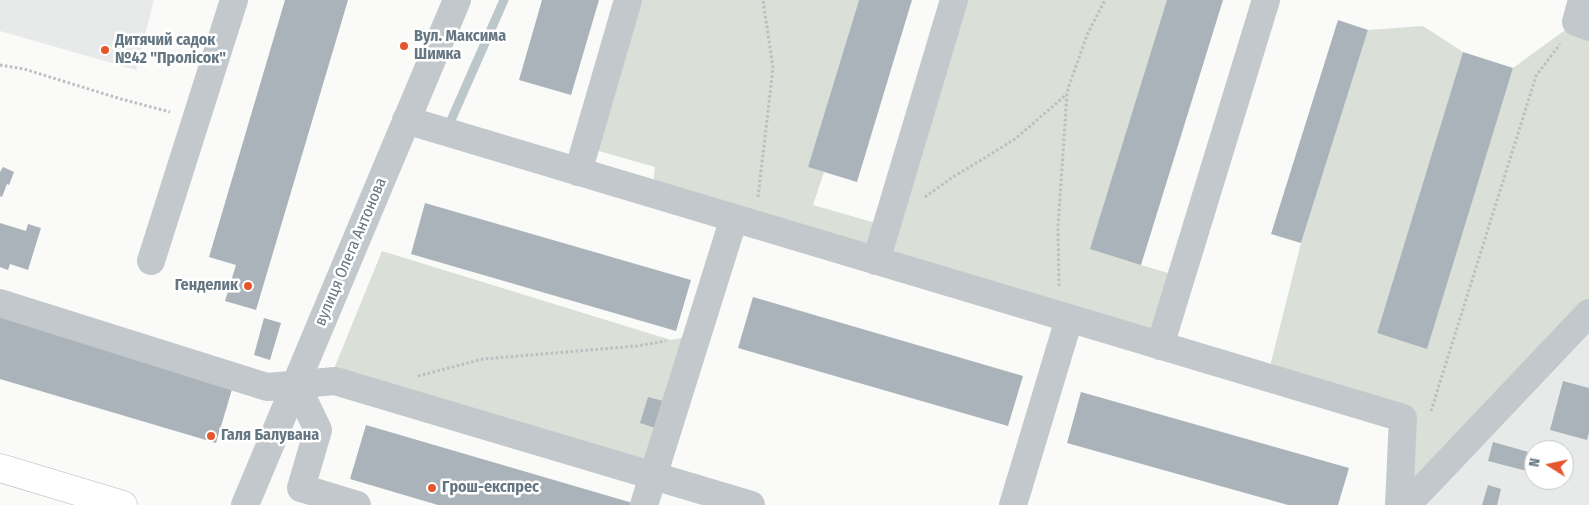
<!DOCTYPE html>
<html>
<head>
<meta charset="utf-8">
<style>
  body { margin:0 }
  #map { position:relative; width:1589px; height:505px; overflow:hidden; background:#fafaf8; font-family:"Fira Sans Condensed",sans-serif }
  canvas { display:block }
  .north { position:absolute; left:1524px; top:440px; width:50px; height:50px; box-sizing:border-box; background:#fff; border:1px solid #c1c8cd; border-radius:50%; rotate:280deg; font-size:14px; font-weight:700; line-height:20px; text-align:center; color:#657683 }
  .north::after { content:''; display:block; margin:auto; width:18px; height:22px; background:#e4572e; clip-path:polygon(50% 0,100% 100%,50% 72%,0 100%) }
</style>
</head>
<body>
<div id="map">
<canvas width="1589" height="505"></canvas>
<div class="north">N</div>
</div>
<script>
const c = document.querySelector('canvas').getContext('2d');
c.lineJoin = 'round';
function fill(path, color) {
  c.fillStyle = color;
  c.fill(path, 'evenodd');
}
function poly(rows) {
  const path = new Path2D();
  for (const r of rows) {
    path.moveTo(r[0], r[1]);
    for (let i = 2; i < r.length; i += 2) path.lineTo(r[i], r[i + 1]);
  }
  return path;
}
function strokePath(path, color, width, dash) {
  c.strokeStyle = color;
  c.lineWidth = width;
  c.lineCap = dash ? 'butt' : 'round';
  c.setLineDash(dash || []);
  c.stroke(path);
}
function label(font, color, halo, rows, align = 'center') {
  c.font = font + ' "Fira Sans Condensed",sans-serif';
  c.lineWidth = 5;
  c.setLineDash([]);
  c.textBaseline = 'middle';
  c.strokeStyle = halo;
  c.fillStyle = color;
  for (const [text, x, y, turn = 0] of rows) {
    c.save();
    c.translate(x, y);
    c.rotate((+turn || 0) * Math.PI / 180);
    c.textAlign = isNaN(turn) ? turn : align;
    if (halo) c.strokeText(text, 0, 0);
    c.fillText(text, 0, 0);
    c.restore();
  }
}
const built = poly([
  [0,0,154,0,136,70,0,31],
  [1589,330,1589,505,1427,505,1582,336],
  [1534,450,1564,450,1564,480,1534,480]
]);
const green = poly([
  [628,0,859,0,808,167,824,172,813,205,886,226,954,0,1167,0,1141,265,1182,277,1160,346,652,194,655,167,585,147],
  [1589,0,1589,313,1407,505,1403,418,1267,378,1301,243,1368,30,1423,26,1463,52,1377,333,1426,348,1513,68,1576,22],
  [382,251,671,340,697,335,653,476,329,381]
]);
const stream = poly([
  [448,127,504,0]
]);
const building = poly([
  [285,0,348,0,256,310,225,301,236,265,209,257],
  [542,0,599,0,571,95,519,80],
  [859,0,912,0,857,182,808,167],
  [1167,0,1223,0,1141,265,1090,249],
  [1338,20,1368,30,1301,243,1271,234],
  [1463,52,1513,68,1427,349,1377,333],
  [3,167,14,172,9,185,7,184,2,197,0,196,0,172],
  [425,203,691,280,676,331,411,254],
  [0,223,26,231,28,224,41,228,28,270,10,264,8,270,0,267],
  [753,297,1023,376,1008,426,738,348],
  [0,317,233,386,216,443,0,379],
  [264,318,281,323,270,360,254,355],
  [1563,381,1589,388,1589,432,1587,440,1550,430],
  [1081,392,1349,468,1338,505,1288,505,1067,443],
  [648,397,663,401,655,428,640,423],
  [366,425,636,504,636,505,438,505,350,479],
  [1493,442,1532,453,1527,471,1488,461],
  [1488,485,1501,489,1497,505,1482,505]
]);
const path = poly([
  [0,65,24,69,121,99,170,112],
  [758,197,773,68,763,0],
  [925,197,953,177,973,165,1015,139,1067,94],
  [1059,286,1058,227,1067,94,1069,86,1087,35,1105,0],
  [418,376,483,359,637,346,666,341],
  [1431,411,1536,76,1560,44]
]);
const minor = poly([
  [1582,0,1576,22,1589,27],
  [406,120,1403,418,1399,505],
  [578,172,628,0],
  [151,261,234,0],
  [876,261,954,0],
  [0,303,267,387,335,381,751,505],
  [1160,346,1266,0],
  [296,384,318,430,301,488,357,505],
  [245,505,457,0],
  [644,505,734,218],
  [1013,505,1069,319],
  [1407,505,1589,313]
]);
const major = poly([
  [0,468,123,505]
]);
const markers = [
  [404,46,5,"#e4572e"],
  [105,50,5,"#e4572e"],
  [248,286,5,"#e4572e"],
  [211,436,5,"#e4572e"],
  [432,488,5,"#e4572e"]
];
const poiNames = [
  ["Вул. Максима",414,37],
  ["Шимка",414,55],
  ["Дитячий садок",115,41],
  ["№42 \"Пролісок\"",115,59],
  ["Генделик",238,286,"right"],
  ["Галя Балувана",221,436],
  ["Грош-експрес",442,488]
];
const streetNames = [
  ["вулиця Олега Антонова",351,252,-67]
];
fill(built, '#e8e9e9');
fill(green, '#dadfd7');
strokePath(stream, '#bbc7cb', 9);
fill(building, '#aab3b9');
strokePath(major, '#b5babe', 29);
strokePath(path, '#bbbfc2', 3, [2.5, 2.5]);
strokePath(minor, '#c3c8cc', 28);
strokePath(major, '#fff', 28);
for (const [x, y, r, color] of markers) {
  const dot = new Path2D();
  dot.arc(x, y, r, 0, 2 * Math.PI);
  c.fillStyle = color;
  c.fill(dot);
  strokePath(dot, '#fff', 2);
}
label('bold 16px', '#657683', '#fff', poiNames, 'left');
label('16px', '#657683', '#fff', streetNames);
</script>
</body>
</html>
